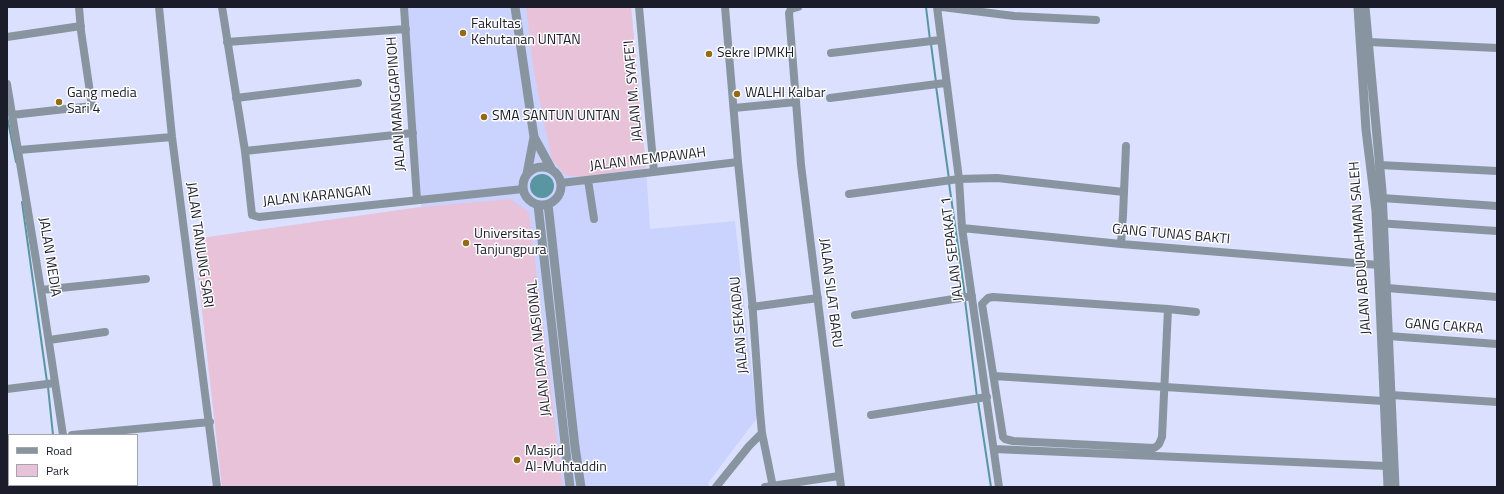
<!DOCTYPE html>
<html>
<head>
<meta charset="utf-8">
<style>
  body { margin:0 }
  #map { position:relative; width:1504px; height:494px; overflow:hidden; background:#dae0fd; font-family:"Titillium Web",sans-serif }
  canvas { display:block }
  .frame { position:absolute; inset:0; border:8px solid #1b1d2a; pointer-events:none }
  .legend { position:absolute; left:8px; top:434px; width:130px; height:52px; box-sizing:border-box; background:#fff; border:1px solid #a4a5aa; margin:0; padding:5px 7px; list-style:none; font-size:12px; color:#1b1d2a }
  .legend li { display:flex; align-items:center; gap:8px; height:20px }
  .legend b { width:20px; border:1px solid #a4a5aa }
</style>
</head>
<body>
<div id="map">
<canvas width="1504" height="494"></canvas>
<div class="frame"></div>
<ul class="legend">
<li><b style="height:5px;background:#8895a0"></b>Road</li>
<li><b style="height:11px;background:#e8c2d9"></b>Park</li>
</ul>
</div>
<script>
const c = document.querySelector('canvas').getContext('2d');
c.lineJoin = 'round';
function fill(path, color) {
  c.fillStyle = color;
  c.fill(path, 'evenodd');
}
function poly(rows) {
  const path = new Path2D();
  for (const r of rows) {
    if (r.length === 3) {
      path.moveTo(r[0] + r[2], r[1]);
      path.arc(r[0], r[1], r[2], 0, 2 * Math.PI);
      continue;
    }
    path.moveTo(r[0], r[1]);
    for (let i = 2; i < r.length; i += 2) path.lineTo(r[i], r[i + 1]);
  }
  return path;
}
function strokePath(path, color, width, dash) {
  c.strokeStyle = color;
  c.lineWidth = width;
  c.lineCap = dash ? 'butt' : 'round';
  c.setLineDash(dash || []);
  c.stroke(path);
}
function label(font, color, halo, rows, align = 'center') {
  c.font = font + ' "Titillium Web",sans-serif';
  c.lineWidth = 3;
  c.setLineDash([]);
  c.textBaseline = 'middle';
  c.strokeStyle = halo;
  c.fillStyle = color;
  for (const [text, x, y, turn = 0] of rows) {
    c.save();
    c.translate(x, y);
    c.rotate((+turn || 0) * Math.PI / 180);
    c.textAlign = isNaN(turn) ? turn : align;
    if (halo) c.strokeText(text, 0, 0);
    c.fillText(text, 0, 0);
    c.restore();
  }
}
const built = poly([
  [408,7,631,7,646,167,650,229,735,221,757,418,708,483,709,487,222,487,194,239,421,207]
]);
const green = poly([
  [526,7,631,7,646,167,581,177,565,175,552,160,534,72],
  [510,199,529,212,563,487,222,487,194,239,421,207]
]);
const water = poly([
  [542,186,12]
]);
const stream = poly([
  [926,7,930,40],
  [931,44,936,82],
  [936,86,949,179],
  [7,116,16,162],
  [949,183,965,296],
  [22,202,47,382],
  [965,300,977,397],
  [48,387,53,435],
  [978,401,991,487],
  [58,485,58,487]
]);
const minor = poly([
  [159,7,172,137,217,487],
  [222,7,245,151,252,215,259,217,523,189],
  [404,7,417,200],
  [639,7,654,172],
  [725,7,738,162,752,299,760,412,762,433,773,487],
  [798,7,791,9,789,13,801,165,841,487],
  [937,7,959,179,962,228,999,487],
  [942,7,1014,16,1096,20],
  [7,37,81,26],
  [227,42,406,29],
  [1369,42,1497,48],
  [831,53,940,40],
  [7,84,41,290,63,435],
  [236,98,358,83],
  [830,98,945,83],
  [734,108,796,102],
  [12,115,92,106,81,31,79,7],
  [19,150,172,137],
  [245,151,413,133],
  [1379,165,1497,171],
  [588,180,594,219],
  [561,183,738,162],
  [849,194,959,179,997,178,1124,192],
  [1382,198,1497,206],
  [1377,223,1497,231],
  [962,228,1121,244,1379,265],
  [1121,244,1123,215,1126,146],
  [1387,288,1497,297],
  [41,290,146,279],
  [752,307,818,298],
  [1168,309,1162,437,1159,444,1157,446,1154,448,1013,441,1005,439,1003,437,982,304,988,298,993,297,1168,309,1196,312],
  [855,315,972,296],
  [1388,336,1497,344],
  [49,340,105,332],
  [994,376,1383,401],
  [7,389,55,383],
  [1391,395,1497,402],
  [871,415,987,397],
  [72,435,210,422],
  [994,449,1386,466],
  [68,485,68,487],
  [716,487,749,446,762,433],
  [765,487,839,476]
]);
const tertiary = poly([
  [515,7,534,137,527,174],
  [1358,7,1366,130,1376,211,1388,487],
  [1365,7,1382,191,1395,487],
  [534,137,552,170],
  [542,186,19],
  [548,204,575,447,581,487],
  [538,205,570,487]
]);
const markers = [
  [463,33,4,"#946b15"],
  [709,54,4,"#946b15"],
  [737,94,4,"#946b15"],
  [59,102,4,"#946b15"],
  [484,117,4,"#946b15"],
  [466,243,4,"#946b15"],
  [517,460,4,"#946b15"]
];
const poiNames = [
  ["Fakultas",471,25],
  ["Kehutanan UNTAN",471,41],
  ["Sekre IPMKH",717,54],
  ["Gang media",67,94],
  ["Sari 4",67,110],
  ["WALHI Kalbar",745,94],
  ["SMA SANTUN UNTAN",492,117],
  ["Universitas",474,235],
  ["Tanjungpura",474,251],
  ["Masjid",525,452],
  ["Al-Muhtaddin",525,468]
];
const streetNames = [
  ["JALAN M. SYAFE'I",634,91,-95],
  ["JALAN MANGGAPINOH",397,104,-94],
  ["JALAN MEMPAWAH",648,160,-7],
  ["JALAN KARANGAN",317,197,-6],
  ["GANG TUNAS BAKTI",1171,235,5],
  ["JALAN TANJUNG SARI",199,245,82],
  ["JALAN ABDURAHMAN SALEH",1361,248,-94],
  ["JALAN SEPAKAT 1",953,249,-97],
  ["JALAN MEDIA",49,257,81],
  ["JALAN SILAT BARU",830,293,83],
  ["JALAN SEKADAU",740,325,-95],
  ["GANG CAKRA",1444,327,4],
  ["JALAN DAYA NASIONAL",540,348,-96]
];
fill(built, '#cad3fd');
fill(green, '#e8c2d9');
fill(water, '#5996a1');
strokePath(stream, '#5996a1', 2);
strokePath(minor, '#8895a0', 8);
strokePath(tertiary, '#8895a0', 9);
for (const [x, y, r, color] of markers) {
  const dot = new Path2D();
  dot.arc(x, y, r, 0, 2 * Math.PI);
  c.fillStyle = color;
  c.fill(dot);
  strokePath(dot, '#fff', 1.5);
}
label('14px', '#1b1d2a', '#fff', poiNames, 'left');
label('14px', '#1b1d2a', '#fff', streetNames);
</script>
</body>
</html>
